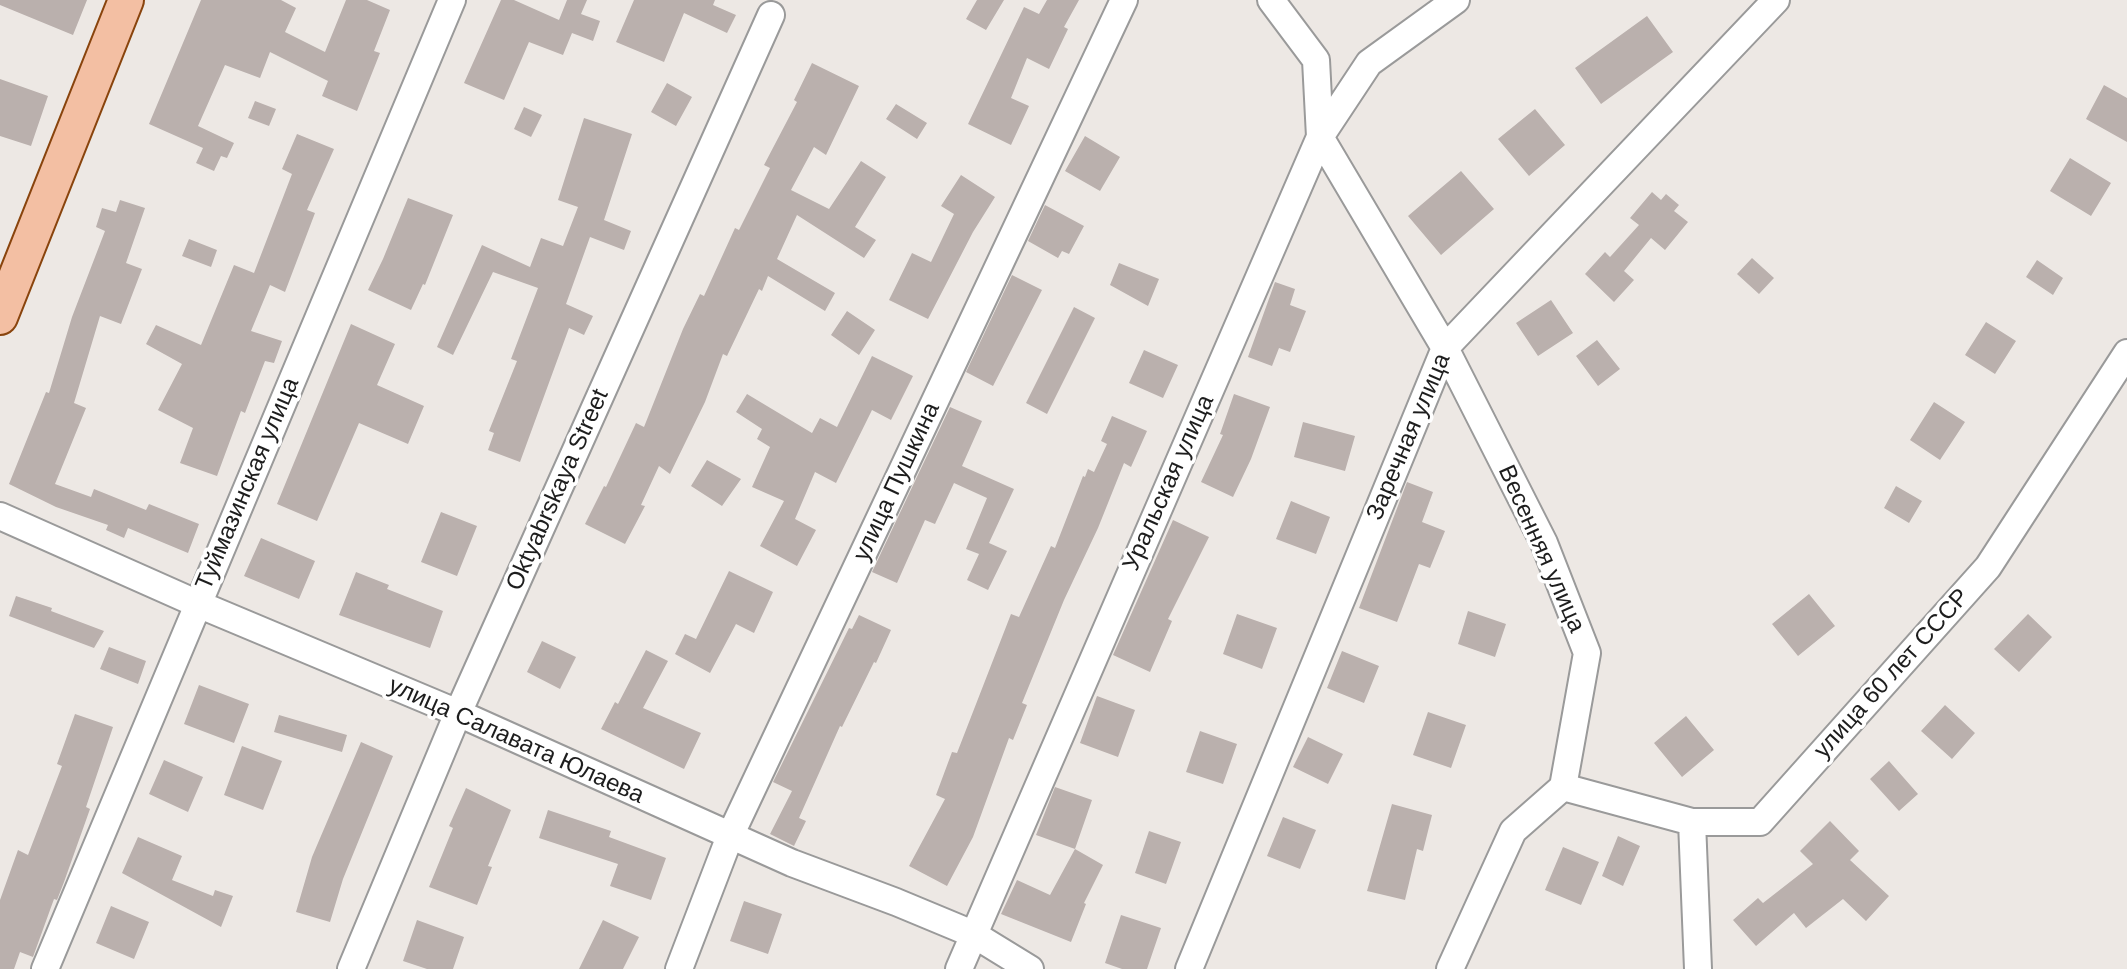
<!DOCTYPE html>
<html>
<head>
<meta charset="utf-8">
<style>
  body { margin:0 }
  canvas { display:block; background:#ede8e4 }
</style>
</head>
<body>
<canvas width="2127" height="969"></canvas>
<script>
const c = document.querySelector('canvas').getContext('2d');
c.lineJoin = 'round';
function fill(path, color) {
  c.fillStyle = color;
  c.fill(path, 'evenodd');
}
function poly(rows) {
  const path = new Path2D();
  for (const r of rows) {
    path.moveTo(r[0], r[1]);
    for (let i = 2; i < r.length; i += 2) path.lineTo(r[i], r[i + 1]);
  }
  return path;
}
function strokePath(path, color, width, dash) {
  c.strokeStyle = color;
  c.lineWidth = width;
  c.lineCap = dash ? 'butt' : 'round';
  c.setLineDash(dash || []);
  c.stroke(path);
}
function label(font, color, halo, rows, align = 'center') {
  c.font = font + ' Helvetica,sans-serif';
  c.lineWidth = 7;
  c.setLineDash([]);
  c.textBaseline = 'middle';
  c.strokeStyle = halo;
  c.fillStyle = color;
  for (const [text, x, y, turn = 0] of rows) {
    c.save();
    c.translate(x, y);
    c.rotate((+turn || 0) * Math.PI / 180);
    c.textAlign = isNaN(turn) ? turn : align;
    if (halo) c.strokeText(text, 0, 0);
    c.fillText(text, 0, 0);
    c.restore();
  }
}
const building = poly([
  [0,0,87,0,73,35,0,5],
  [201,0,281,0,296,8,285,32,325,52,346,0,367,0,390,10,374,51,380,53,357,111,322,96,328,81,270,52,260,78,225,65,198,126,234,143,227,158,221,156,214,171,196,163,203,148,149,124],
  [501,0,514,0,559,20,567,0,587,0,581,14,600,21,593,41,572,33,563,55,529,42,504,100,464,83],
  [634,0,715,0,713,5,736,15,727,33,684,13,664,62,616,42],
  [977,0,1004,0,986,30,966,19],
  [1047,0,1079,0,1064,27,1068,29,1049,69,1027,58,1011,98,1029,106,1011,145,968,124,1024,7,1039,14],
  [1647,16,1673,52,1601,104,1575,68],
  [812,63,859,86,826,155,814,147,791,190,829,209,861,161,886,177,855,227,876,240,864,258,797,215,777,259,835,293,825,311,768,276,762,291,759,289,727,356,723,354,705,402,670,474,659,466,641,505,645,506,625,544,585,524,604,486,606,487,636,423,644,427,683,329,700,294,704,296,735,228,739,230,770,168,764,165,797,102,794,100],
  [0,79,48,96,31,146,0,136],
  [667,83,692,97,676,126,651,112],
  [2104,85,2127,98,2127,142,2086,119],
  [255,101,276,109,269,126,248,118],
  [896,104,927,123,917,139,886,119],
  [524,107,542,115,531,137,514,129],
  [1535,109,1565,145,1529,176,1498,139],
  [584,118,632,134,604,220,631,231,624,250,590,237,566,304,593,316,584,335,569,328,520,462,488,450,494,433,489,431,517,361,511,359,538,288,493,272,453,355,437,347,482,245,530,267,541,238,563,246,578,207,558,200],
  [297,134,334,149,307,210,315,213,285,292,270,285,251,331,282,341,274,363,265,361,245,413,241,411,217,476,180,463,193,428,158,410,182,364,146,344,156,325,201,345,234,265,254,273,292,174,282,169],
  [1085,136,1120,157,1100,191,1065,171],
  [2070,158,2111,183,2091,216,2050,191],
  [1461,171,1494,209,1441,255,1408,216],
  [961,175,995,197,973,232,928,319,889,300,912,253,931,262,954,214,941,206],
  [1652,192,1661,200,1666,194,1679,205,1674,211,1688,222,1665,250,1651,238,1624,271,1634,280,1614,302,1585,274,1605,252,1610,257,1639,225,1630,218],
  [408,198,453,215,425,285,423,284,411,310,368,290,383,259],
  [120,200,145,208,126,263,142,269,121,324,100,316,74,403,86,408,55,484,91,497,94,489,146,510,149,504,199,524,188,553,128,528,124,538,106,530,108,525,56,507,9,484,46,392,49,393,72,317,105,231,96,227,102,208,116,212],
  [1045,205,1084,226,1069,254,1062,251,1058,258,1028,241],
  [189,239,217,250,211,267,182,256],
  [1752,258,1774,278,1759,294,1737,274],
  [2037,260,2063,278,2053,295,2026,277],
  [1119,263,1159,279,1148,306,1110,285],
  [1012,275,1042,290,993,386,966,372],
  [1275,282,1295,289,1290,305,1306,311,1290,352,1279,348,1272,366,1248,357],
  [1551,300,1573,333,1538,356,1516,323],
  [1074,307,1095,318,1047,414,1026,403],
  [847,311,875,330,859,355,831,335],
  [1986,322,2016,341,1995,374,1965,355],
  [351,324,395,344,377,385,424,406,408,444,359,423,317,521,277,504],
  [1597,340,1620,369,1598,386,1576,356],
  [1144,350,1178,365,1163,398,1129,383],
  [872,356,913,376,891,420,872,410,836,483,815,472,795,519,816,530,797,566,760,546,784,501,752,487,770,447,757,439,762,429,736,412,747,394,812,433,820,418,837,427],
  [1234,394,1270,407,1251,459,1233,497,1201,482,1223,435,1220,434],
  [1934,402,1965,422,1940,460,1910,440],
  [950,407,982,421,962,466,1014,489,989,543,1007,551,988,590,967,580,979,554,966,549,987,498,954,483,935,524,925,520,897,583,872,572],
  [1112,416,1147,431,1131,467,1124,463,1098,528,1064,600,1022,703,1027,705,1013,740,1009,738,973,837,947,886,909,866,945,799,936,795,952,752,957,753,1011,614,1019,617,1051,546,1055,548,1083,476,1085,477,1088,469,1094,472,1107,444,1101,441],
  [1303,422,1355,436,1345,471,1294,457],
  [707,460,741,479,722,506,691,486],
  [1407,482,1433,492,1422,522,1445,531,1430,568,1419,564,1397,622,1359,608],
  [1896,486,1922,501,1909,523,1884,508],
  [1291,501,1330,517,1316,554,1276,539],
  [441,512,477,526,457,576,421,562],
  [1173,520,1209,537,1168,619,1172,621,1150,672,1113,655],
  [261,538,315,561,299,599,244,576],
  [729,571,773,592,754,633,736,624,710,673,675,654,685,634,696,639],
  [356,572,389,585,387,589,443,611,430,648,339,615],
  [1809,594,1835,626,1798,656,1772,624],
  [16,596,52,608,51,611,104,631,94,648,9,616],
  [1468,611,1506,624,1495,657,1458,644],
  [1237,614,1277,628,1262,669,1223,654],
  [2028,614,2052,637,2019,672,1994,649],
  [859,615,891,630,876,663,874,662,842,727,840,726,799,818,806,821,794,846,770,834,792,791,773,782,849,628,852,629],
  [542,641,576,657,560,689,527,672],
  [109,647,146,661,138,684,100,669],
  [646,650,668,661,643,708,701,733,684,769,601,729,615,702,618,704],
  [1342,651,1379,666,1364,703,1327,688],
  [199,685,249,704,234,743,184,724],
  [1097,696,1135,710,1118,757,1080,743],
  [1945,705,1975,733,1952,759,1921,731],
  [1428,712,1466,725,1451,768,1413,755],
  [75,714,113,727,86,807,90,809,64,882,57,900,54,899,33,957,20,952,14,969,0,969,0,900,18,850,28,855,62,766,57,764],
  [279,715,347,735,342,752,274,732],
  [1686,716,1714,750,1682,777,1654,743],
  [1200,731,1237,744,1223,784,1186,772],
  [1308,737,1343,754,1328,784,1293,767],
  [361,742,393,756,343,879,330,922,296,912,312,857],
  [242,746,282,761,263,810,224,795],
  [164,760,203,777,188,812,149,794],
  [1889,761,1918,794,1899,811,1870,779],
  [1055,787,1092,800,1075,849,1036,835],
  [466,788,511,810,488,866,492,867,477,905,429,887,453,828,449,826],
  [1392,804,1432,815,1423,851,1417,849,1405,900,1367,891],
  [548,810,611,831,609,837,666,858,651,900,610,886,618,864,539,838],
  [1283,817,1316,830,1300,869,1267,856],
  [1830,821,1859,851,1850,860,1889,896,1866,921,1843,899,1806,928,1794,913,1756,946,1733,920,1758,898,1763,903,1813,864,1800,851],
  [1149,831,1181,842,1166,884,1135,873],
  [1618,836,1640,846,1623,886,1602,876],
  [138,837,182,856,172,880,213,896,215,890,233,896,221,927,122,873],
  [1563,847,1599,862,1581,905,1545,890],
  [1075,849,1103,865,1084,903,1086,904,1071,942,1001,914,1017,880,1050,895],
  [744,901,782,914,768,954,730,941],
  [111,906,149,922,134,959,96,943],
  [1121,915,1161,928,1147,969,1122,969,1105,963],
  [417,920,464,937,453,969,427,969,403,961],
  [603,920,639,937,623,969,579,969]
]);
const minor = poly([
  [0,516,198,604,458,713,792,863,896,902,973,934,1030,969],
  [1563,787,1692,822,1760,822,1988,567,2127,353],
  [1692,822,1698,969],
  [45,969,452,0],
  [351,969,458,713,771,15],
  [679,969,730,836,1124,0],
  [959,969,1320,137,1316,60,1271,0],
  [1189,969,1445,348,1776,0],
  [1450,969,1513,831,1563,787,1587,653,1544,543,1445,348,1320,137,1369,63,1456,0]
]);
const major = poly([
  [0,317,126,0]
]);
const streetNames = [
  ["Заречная улица",1409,437,-67],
  ["улица Пушкина",897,482,-65],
  ["Уральская улица",1169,483,-66],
  ["Туймазинская улица",248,484,-67],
  ["Oktyabrskaya Street",558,490,-66],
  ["Весенняя улица",1541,549,66],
  ["улица 60 лет СССР",1892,674,-48],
  ["улица Салавата Юлаева",516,741,24]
];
fill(building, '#bab0ad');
strokePath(minor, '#9a9a9a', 30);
strokePath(major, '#89440d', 38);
strokePath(minor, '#fff', 26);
strokePath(major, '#f3bfa3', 34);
label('24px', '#1d1d1d', '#fff', streetNames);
</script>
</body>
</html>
